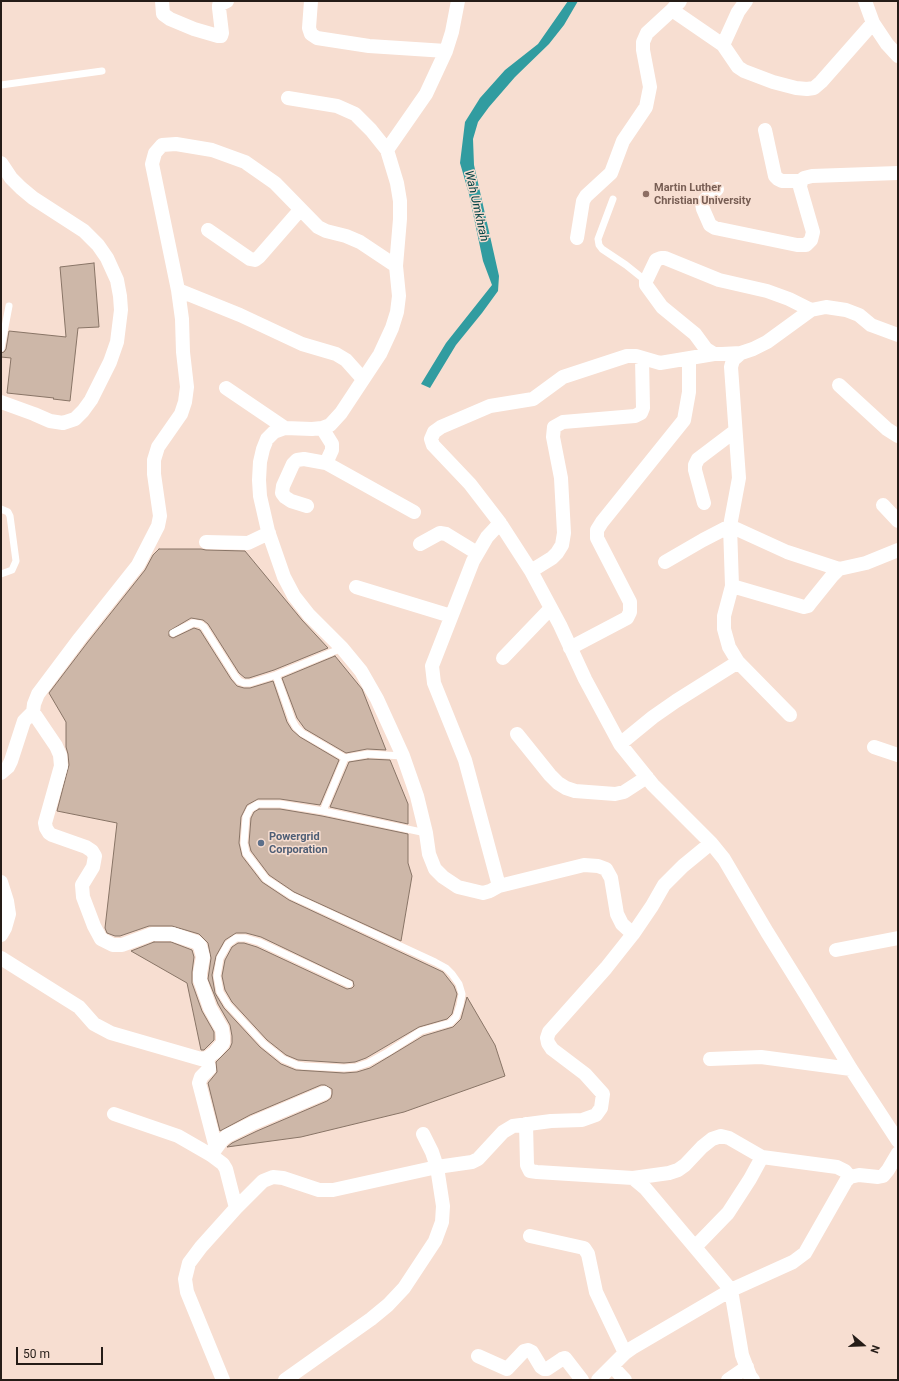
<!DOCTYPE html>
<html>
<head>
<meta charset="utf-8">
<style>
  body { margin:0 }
  #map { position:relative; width:899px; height:1381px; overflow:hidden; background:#f7ded1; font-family:Roboto,sans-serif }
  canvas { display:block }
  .frame { position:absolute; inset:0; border:2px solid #251c17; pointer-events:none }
  .north { position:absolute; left:843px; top:1325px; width:40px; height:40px; -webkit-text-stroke:3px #f7ded1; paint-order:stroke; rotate:109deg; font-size:11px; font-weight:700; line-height:16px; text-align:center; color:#251c17 }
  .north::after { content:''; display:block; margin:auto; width:14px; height:18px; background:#251c17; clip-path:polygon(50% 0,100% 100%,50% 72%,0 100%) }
  .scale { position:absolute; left:16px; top:1347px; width:87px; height:18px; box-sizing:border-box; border:2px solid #251c17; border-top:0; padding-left:5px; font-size:12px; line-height:14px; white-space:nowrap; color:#251c17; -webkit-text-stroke:3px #f7ded1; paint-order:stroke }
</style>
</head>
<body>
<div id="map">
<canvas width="899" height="1381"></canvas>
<div class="frame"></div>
<div class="north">N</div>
<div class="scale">50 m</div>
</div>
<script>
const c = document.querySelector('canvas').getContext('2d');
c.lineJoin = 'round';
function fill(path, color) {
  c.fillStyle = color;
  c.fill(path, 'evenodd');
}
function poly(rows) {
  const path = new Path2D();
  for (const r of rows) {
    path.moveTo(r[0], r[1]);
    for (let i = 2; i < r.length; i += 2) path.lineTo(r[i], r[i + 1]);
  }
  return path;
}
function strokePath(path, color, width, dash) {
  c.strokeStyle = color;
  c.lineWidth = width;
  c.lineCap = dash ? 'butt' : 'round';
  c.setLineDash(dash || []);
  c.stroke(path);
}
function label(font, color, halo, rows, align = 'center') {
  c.font = font + ' Roboto,sans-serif';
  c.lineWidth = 3;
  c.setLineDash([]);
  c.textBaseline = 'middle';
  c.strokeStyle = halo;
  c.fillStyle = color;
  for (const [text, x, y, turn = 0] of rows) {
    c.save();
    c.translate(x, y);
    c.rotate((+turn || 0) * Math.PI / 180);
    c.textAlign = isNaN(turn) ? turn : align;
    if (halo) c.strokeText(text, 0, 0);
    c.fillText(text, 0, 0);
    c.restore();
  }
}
const water = poly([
  [568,1,578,1,564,25,549,44,515,77,489,107,478,122,473,139,474,165,499,276,498,291,482,313,456,345,430,388,421,384,446,343,492,285,483,261,469,194,460,163,465,122,480,98,505,70,538,44]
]);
const building = poly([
  [94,263,99,327,78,328,70,401,53,399,54,398,7,393,11,358,1,357,1,353,4,352,6,349,9,331,66,337,60,267,94,263],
  [159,549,201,549,206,550,245,551,302,620,328,648,274,670,249,678,245,678,239,673,208,624,203,620,191,618,169,631,169,636,173,638,194,628,200,630,231,679,237,686,244,688,250,688,273,681,287,722,292,730,300,737,339,760,320,805,280,799,258,799,247,805,241,817,239,843,242,856,262,882,289,900,443,972,454,986,457,994,452,1014,447,1019,419,1027,366,1058,355,1062,344,1063,298,1060,286,1055,267,1040,232,1002,225,990,222,976,225,960,232,947,238,943,244,943,257,947,347,989,352,988,354,986,353,981,261,937,246,933,236,933,225,940,216,956,212,975,215,993,224,1008,260,1047,281,1064,296,1070,344,1073,357,1072,370,1068,390,1056,423,1036,453,1027,461,1019,467,997,495,1045,505,1076,404,1112,301,1137,227,1147,232,1143,257,1131,327,1101,331,1098,332,1094,332,1089,325,1085,321,1085,250,1115,220,1131,208,1083,217,1072,216,1062,230,1048,232,1043,232,1036,230,1025,218,1004,208,979,211,958,208,943,199,934,172,926,149,926,120,936,115,936,107,933,105,928,117,823,57,811,69,765,68,754,66,747,66,722,49,693,87,643,145,570,153,555,159,549],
  [335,656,362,689,386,750,367,749,346,753,305,729,297,718,282,678,335,656],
  [368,759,390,760,408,804,408,824,330,807,349,762,368,759],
  [259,809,280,809,322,816,408,834,408,863,412,876,401,941,294,892,269,875,251,851,249,843,251,818,254,812,259,809],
  [154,942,171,942,192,950,194,957,192,972,192,983,202,1011,214,1032,214,1040,204,1050,201,1050,187,983,131,951,154,942]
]);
const lane = poly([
  [1,85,102,71],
  [613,199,598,239,599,245,602,249,626,265,646,281],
  [1,348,9,306],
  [1,509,8,512,10,516,16,561,12,570,1,574],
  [173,633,193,623,200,624,204,627,235,676,239,681,244,683,250,683,276,675,342,648],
  [276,675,292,720,296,727,302,733,309,737,345,758],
  [323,811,345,758,368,754,403,756],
  [349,984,259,942,245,938,236,938,228,944,220,958,217,976,220,992,228,1005,264,1044,283,1059,297,1065,304,1066,344,1068,356,1067,368,1063,388,1052,421,1031,450,1023,456,1017,460,1005,462,994,459,984,452,974,446,968,435,962,292,896,266,879,246,853,244,843,246,817,250,809,258,804,280,804,323,811,426,833]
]);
const street = poly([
  [162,1,163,14,170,19,194,29,218,36,221,36,222,33,219,8,219,5,227,1],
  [311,1,309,28,311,34,317,38,369,46,446,51],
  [458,1,452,32,446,51,426,94,387,150,397,183,400,201,400,219,396,266,399,296,397,312,392,328,380,354,341,413,330,425,322,428,312,429,285,428,274,432,267,439,263,449,260,462,259,480,260,496,268,531,284,577,294,596,309,615,342,648,361,671,377,699,403,756,417,796,426,833,429,854,435,869,443,877,458,887,483,893,490,891,499,886,584,865,598,866,606,869,611,878,617,914,622,924,633,934],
  [865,1,873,23,887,44,898,56],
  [672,10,723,45,738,67,744,71,773,82,796,88,807,89,814,88,821,82,873,23],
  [723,45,738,12,746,1],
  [288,98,337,106,355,114,371,130,387,150],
  [765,130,775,176,778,179,782,181,801,181],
  [1,163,11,178,21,188,33,198,84,231,98,245,107,258,117,280,120,296,121,310,117,342,110,362,91,400,83,411,75,419,63,423,50,421,34,414,1,402],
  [717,189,705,200,702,204,703,209,710,225,715,228,797,245,806,245,811,240,813,232,800,187,801,181,804,178,812,176,898,173],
  [208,230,250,259,255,260,259,257,300,210],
  [577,238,583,201,586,196,611,173,623,141,646,107,650,87,643,50,643,42,647,33,672,10,680,1],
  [178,290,240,315,302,344,336,354,346,360,363,379],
  [811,310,789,299,767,291,719,280,665,258,661,258,656,260,646,281,646,285,662,307,695,334,706,349,714,354,722,354,741,353,753,349,767,342,811,310,826,307,846,310,859,315,871,325,898,335],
  [741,353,733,360,731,367,739,478,730,526,732,586,724,616,724,629,729,647,738,662,790,715],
  [714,354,660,363,636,356,627,356,563,377,533,399,490,406,441,427,434,432,431,439,433,445,470,484,500,523,531,571,560,625,585,679,620,744,653,785,711,843,724,859,767,932,805,993,851,1069,898,1141],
  [839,385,887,429,898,436],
  [226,388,285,428],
  [322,428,332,444,332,450,326,463],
  [704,503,695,470,695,465,698,459,735,431],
  [883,505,898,521],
  [307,506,291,501,285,497,282,493,283,486,293,464,297,460,304,459,326,463,414,512],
  [206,542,248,543,269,533],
  [420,544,440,533,446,534,477,553],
  [665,562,703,540,730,526,787,552,839,569],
  [531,571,552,558,557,553,562,545,564,533,561,478,553,437,554,427,563,422,635,416,641,413,643,408,642,358],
  [732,586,804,607,808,606,811,602,832,576,839,569,866,563,898,550],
  [356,587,451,616],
  [570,648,627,618,630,612,630,602,597,538,597,530,602,522,684,420,689,392,689,358],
  [503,658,551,608],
  [517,734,550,775,558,783,566,788,575,791,615,794,624,792,647,777],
  [620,744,653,717,676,701,738,662],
  [874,747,898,755],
  [1,773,8,767,11,761,24,721,33,712],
  [1,882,7,901,9,914,5,928,1,935],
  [499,886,465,760,434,683,432,666,473,561,487,537,500,523],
  [836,950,898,938],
  [1,958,79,1007,94,1024,111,1033,201,1059,207,1058,215,1052,223,1043,223,1036,222,1029,210,1008,200,980,200,973,203,957,200,946,196,942,172,934,152,934,122,945,113,945,101,939,94,926,83,897,82,885,93,867,95,856,92,851,86,847,52,835,49,833,46,828,45,823,61,766,60,755,56,746,33,712,34,704,38,694,80,638,138,565,158,526,160,516,154,474,154,460,158,447,181,414,185,402,187,387,183,352,182,319,178,290,152,164,155,153,162,145,176,144,212,150,245,162,275,183,318,227,326,231,346,236,360,242,396,266],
  [207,1058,209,1069,201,1077,199,1083,216,1148],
  [710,1059,761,1057,851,1069],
  [114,1114,178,1136,211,1155,223,1164,226,1169,236,1208],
  [526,1124,527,1165,530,1171,537,1172,633,1178,669,1173,678,1170,685,1165,702,1147,712,1139,721,1136,729,1138,762,1157,837,1167,845,1171,850,1177],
  [211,1155,222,1140,227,1136,253,1123,324,1093],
  [633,1178,645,1188,731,1290,742,1355,750,1376,753,1380],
  [530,1236,584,1248,588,1254,596,1292,625,1353],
  [695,1247,728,1213,750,1179,762,1157],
  [478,1356,507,1369,524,1351,528,1350,532,1352,541,1367,544,1369,547,1369,562,1359,565,1358,582,1380],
  [612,1366,625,1380],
  [223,1380,187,1292,185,1279,189,1263,201,1247,236,1208,263,1181,273,1177,283,1178,319,1190,333,1190,437,1167,472,1162,478,1159,503,1132,513,1126,551,1121,582,1120,596,1115,601,1108,603,1094,585,1074,552,1049,548,1043,547,1038,549,1032,606,968,633,934,652,906,664,885,683,866,711,843],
  [285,1380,371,1319,388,1305,404,1288,435,1241,442,1222,443,1206,437,1167,432,1152,423,1134],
  [598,1380,625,1353,632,1348,731,1290,793,1262,805,1253,846,1181,850,1177,859,1175,878,1177,883,1176,888,1170,898,1153],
  [728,1380,747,1367]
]);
const markers = [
  [646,194,4,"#8d6e63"],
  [261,843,4,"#5c6f8a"]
];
const educationNames = [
  ["Martin Luther",654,188],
  ["Christian University",654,201]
];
const serviceNames = [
  ["Powergrid",269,837],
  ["Corporation",269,850]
];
const waterNames = [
  ["Wah Umkhrah",476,206,77]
];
fill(water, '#319ca0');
fill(building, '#cdb7a8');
strokePath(building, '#887466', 1);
strokePath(lane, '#fff', 7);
strokePath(street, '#fff', 14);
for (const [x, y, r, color] of markers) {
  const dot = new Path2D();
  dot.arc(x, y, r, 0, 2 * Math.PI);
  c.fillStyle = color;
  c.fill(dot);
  strokePath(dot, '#f7ded1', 1.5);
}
label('bold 11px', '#785e54', '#f7ded1', educationNames, 'left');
label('bold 11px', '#4e5e75', '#f7ded1', serviceNames, 'left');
label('italic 12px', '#004345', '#f7ded1', waterNames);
</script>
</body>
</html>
